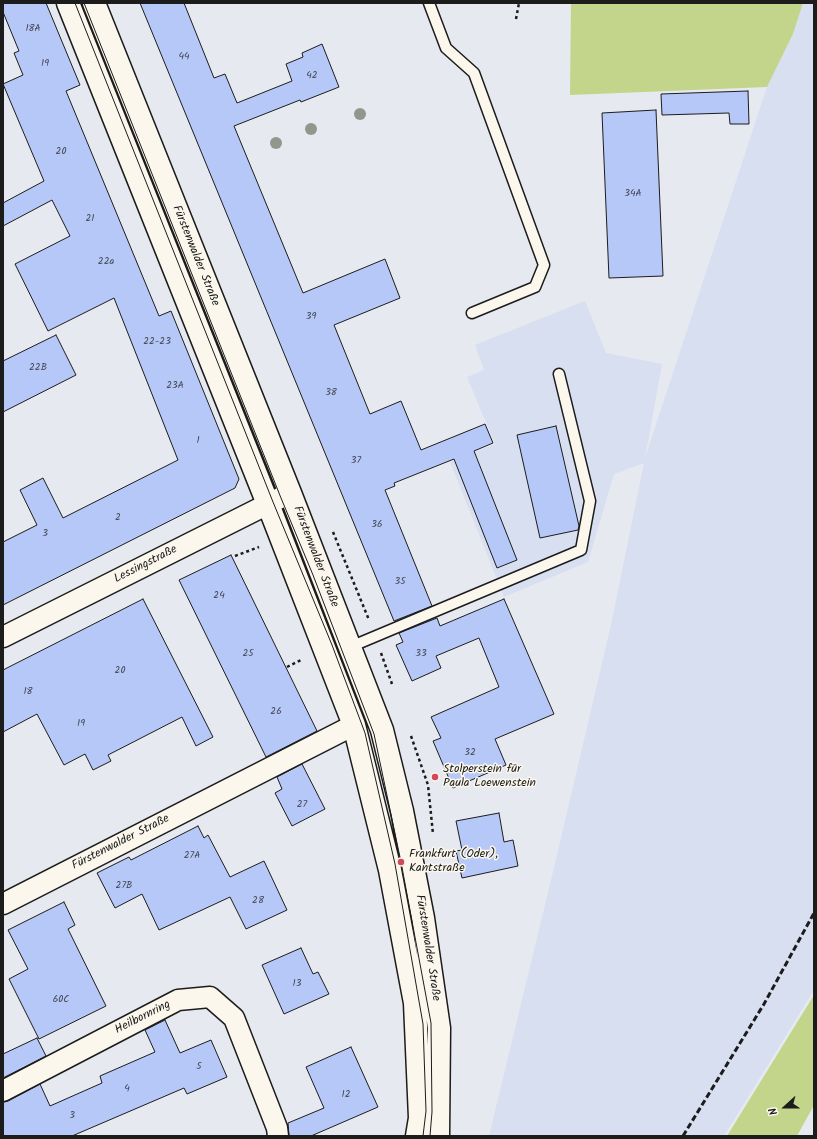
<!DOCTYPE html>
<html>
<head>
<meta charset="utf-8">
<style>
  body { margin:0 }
  #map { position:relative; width:817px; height:1139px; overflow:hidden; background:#e6e9ef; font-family:Kalam,sans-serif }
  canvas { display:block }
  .frame { position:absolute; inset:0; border:4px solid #1c1c1c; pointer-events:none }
  .north { position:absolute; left:765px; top:1087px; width:40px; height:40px; -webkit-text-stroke:3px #fbf7ec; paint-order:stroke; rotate:249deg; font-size:11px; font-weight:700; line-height:16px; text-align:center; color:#1c1c1c }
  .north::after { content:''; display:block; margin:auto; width:14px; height:18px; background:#1c1c1c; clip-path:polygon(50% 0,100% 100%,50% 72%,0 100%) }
</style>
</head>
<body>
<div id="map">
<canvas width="817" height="1139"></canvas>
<div class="frame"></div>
<div class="north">N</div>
</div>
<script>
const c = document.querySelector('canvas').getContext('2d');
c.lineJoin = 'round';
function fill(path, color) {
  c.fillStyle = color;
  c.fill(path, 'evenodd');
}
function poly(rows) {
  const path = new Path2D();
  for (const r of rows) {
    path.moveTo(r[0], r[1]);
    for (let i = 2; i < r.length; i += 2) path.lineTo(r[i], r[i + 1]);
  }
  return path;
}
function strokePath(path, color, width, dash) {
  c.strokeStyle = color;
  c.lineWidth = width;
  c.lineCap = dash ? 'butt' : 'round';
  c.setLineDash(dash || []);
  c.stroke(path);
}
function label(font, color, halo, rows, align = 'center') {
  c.font = font + ' Kalam,sans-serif';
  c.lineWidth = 3;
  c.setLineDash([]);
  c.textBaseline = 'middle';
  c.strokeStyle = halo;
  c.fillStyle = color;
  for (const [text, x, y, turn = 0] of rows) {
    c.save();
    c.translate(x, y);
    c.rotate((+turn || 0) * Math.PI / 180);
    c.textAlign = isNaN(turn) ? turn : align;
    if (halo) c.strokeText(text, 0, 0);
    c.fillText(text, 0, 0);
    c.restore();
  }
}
const built = poly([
  [803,3,814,3,814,990,724,1136,489,1136,552,876,611,625,644,463,614,474,588,562,504,597,450,462,495,444,467,377,484,370,475,345,585,301,606,353,662,364,645,458,767,87,793,34]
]);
const green = poly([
  [571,3,803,3,793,34,767,87,570,95],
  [814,995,814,1105,797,1136,727,1136]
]);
const building = poly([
  [3,3,46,3,80,85,66,91,159,316,171,311,239,479,235,488,3,605,3,542,37,525,20,490,43,478,63,518,178,460,114,298,48,331,15,264,70,236,52,200,3,226,3,203,44,181,3,84,23,75,14,53,19,51,3,12,3,3],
  [140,3,184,3,214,78,225,74,237,103,292,81,286,64,303,57,302,53,322,44,339,87,301,102,300,100,234,126,303,293,385,259,400,298,334,325,370,414,401,401,421,450,485,424,493,443,474,451,517,560,497,568,454,459,394,483,395,486,385,490,432,606,394,621,140,3],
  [748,91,749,124,730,124,729,113,662,115,661,94,748,91],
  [656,110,663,276,609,278,602,113,656,110],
  [56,335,76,375,3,412,3,361,56,335],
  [556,426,579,526,578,530,540,538,517,435,556,426],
  [231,555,317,731,266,757,179,580,231,555],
  [143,599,213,737,196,746,182,717,108,755,111,761,93,770,85,754,64,765,37,714,3,732,3,670,143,599],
  [504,599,554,714,495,739,506,765,453,788,433,741,441,738,431,717,499,687,479,638,436,656,441,668,412,681,396,645,403,642,399,633,437,618,440,626,504,599],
  [302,764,325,809,292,826,275,793,282,789,277,777,302,764],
  [499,813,504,842,513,840,518,866,462,878,456,851,462,850,456,821,499,813],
  [198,826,204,838,208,835,230,877,264,861,287,910,246,929,230,897,159,930,142,894,115,908,97,873,129,857,131,860,198,826],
  [64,902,75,925,68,929,106,1006,39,1039,9,979,28,969,8,930,64,902],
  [301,948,313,974,318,972,329,994,284,1014,262,965,301,948],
  [165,1020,180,1053,211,1040,227,1077,187,1094,184,1088,72,1136,3,1136,3,1102,8,1101,40,1084,50,1106,102,1083,100,1076,155,1052,145,1030,165,1020],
  [37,1038,46,1056,3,1078,3,1054,37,1038],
  [351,1047,378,1107,311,1136,289,1136,288,1123,324,1108,306,1067,351,1047]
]);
const path = poly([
  [516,19,519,3],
  [333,532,369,620],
  [235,556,259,547],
  [381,653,392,684],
  [287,667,303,659],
  [411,736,428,785,433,834]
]);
const lane = poly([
  [429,3,446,48,474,73,544,265,535,287,472,313],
  [350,647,581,550,590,501,559,374]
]);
const street = poly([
  [3,637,290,493],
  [3,904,354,725],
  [3,1091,178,1000,210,997,234,1018,277,1128,278,1136]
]);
const secondary = poly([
  [68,3,268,504,354,725,390,870,415,1003,420,1118,417,1136],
  [94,3,290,493,382,730,402,811,423,918,439,1028,438,1136]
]);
const tram = poly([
  [75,3,273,502,332,645,365,733,395,864,423,1024,426,1111,423,1136],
  [84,3,281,498,313,575,374,734,401,862,431,1023,432,1112,430,1136]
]);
const rail = poly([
  [683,1136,764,1004,814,913]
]);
const trees = [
  [360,114],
  [311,129],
  [276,143]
];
const markers = [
  [435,777,4,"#d1495b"],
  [401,862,4,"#d1495b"]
];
const numberNames = [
  ["18A",33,29],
  ["44",184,57],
  ["19",45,64],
  ["42",312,76],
  ["20",61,152],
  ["34A",633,194],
  ["21",90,219],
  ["22a",106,262],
  ["39",311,317],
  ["22-23",157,342],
  ["22B",38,368],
  ["23A",175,386],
  ["38",331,393],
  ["1",198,441],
  ["37",356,461],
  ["2",118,518],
  ["36",377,525],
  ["3",45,534],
  ["35",400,582],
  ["24",219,596],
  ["25",248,654],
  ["33",421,654],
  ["20",120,671],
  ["18",28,692],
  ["26",276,712],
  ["19",81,724],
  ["32",470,753],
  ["27",302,805],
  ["27A",192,856],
  ["27B",124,886],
  ["28",258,901],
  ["13",297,984],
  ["60C",61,1000],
  ["5",199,1067],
  ["4",127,1089],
  ["12",346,1095],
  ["3",72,1116]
];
const streetNames = [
  ["Fürstenwalder Straße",195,256,68],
  ["Fürstenwalder Straße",315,557,69],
  ["Lessingstraße",146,565,-27],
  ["Fürstenwalder Straße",121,843,-27],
  ["Fürstenwalder Straße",427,948,81],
  ["Heilbornring",143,1018,-27]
];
const poiNames = [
  ["Stolperstein für",443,770],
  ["Paula Loewenstein",443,784],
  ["Frankfurt (Oder),",409,855],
  ["Kantstraße",409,869]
];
fill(built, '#d8dff1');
fill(green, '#c2d58a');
fill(building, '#b6c8f7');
strokePath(building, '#1c1c1c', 1);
strokePath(lane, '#1c1c1c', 13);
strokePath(street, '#1c1c1c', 23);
strokePath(secondary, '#1c1c1c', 25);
strokePath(path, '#1c1c1c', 2.5, [3, 3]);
strokePath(lane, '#fbf7ec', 10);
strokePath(street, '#fbf7ec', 20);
strokePath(secondary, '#fbf7ec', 22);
strokePath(tram, '#1c1c1c', 1);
strokePath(rail, '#1c1c1c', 3, [6, 3]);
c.fillStyle = '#92978d';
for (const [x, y] of trees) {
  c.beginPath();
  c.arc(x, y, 6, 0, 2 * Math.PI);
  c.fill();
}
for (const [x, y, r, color] of markers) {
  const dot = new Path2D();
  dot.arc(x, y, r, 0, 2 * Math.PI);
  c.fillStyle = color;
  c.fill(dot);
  strokePath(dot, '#fbf7ec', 1.5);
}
label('10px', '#424753', null, numberNames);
label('12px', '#1c1c1c', '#fbf7ec', streetNames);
label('12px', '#1c1c1c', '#fbf7ec', poiNames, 'left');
</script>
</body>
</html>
